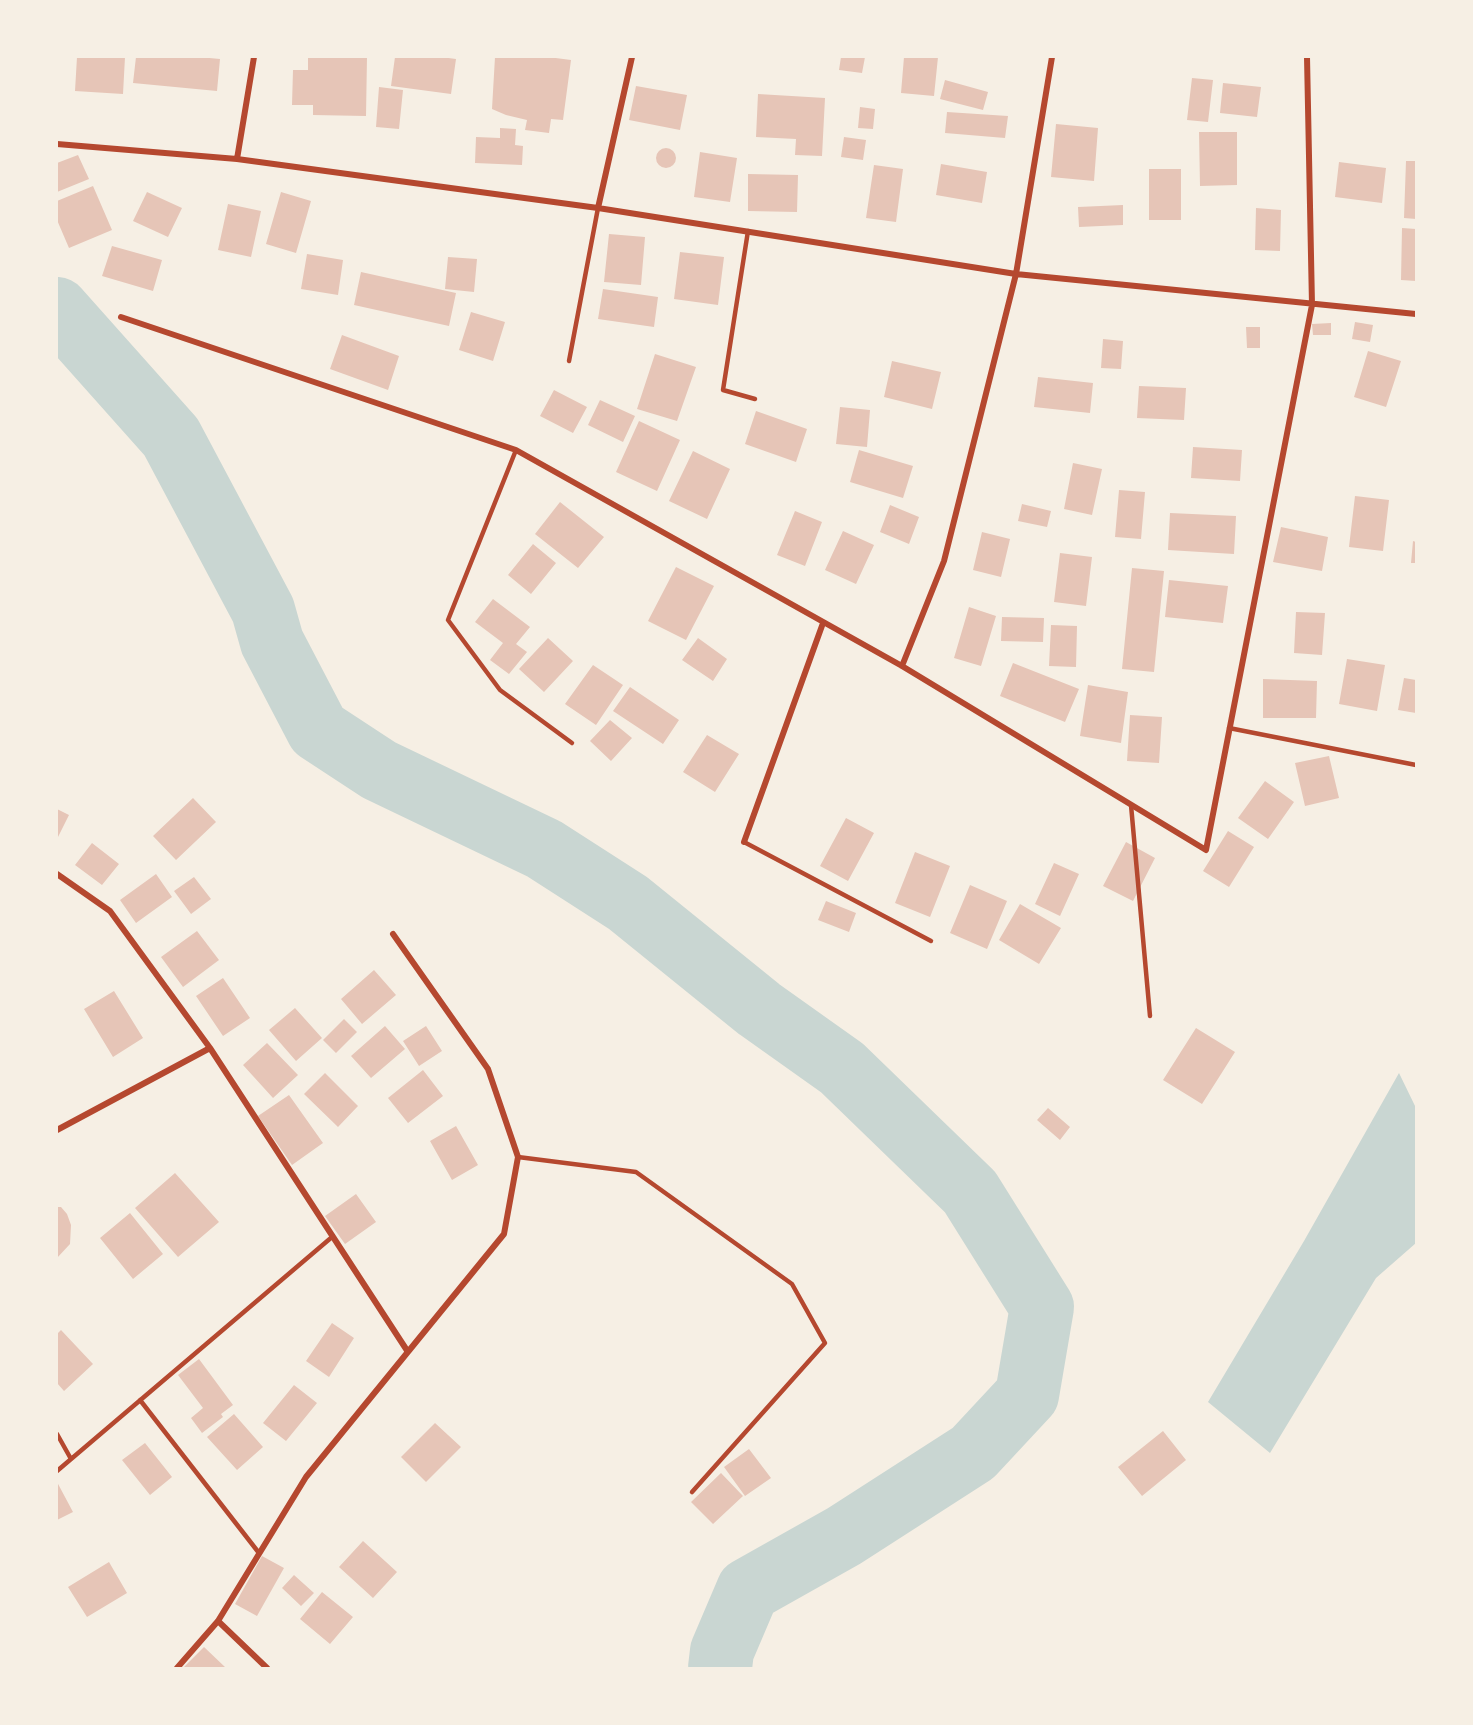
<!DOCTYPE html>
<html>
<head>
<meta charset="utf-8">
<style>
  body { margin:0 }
  #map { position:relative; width:1473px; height:1725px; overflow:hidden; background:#f6efe4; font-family:"Work Sans",sans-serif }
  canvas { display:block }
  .frame { position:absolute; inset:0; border:58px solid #f6efe4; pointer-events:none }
</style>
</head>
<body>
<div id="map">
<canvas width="1473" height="1725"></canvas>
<div class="frame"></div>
</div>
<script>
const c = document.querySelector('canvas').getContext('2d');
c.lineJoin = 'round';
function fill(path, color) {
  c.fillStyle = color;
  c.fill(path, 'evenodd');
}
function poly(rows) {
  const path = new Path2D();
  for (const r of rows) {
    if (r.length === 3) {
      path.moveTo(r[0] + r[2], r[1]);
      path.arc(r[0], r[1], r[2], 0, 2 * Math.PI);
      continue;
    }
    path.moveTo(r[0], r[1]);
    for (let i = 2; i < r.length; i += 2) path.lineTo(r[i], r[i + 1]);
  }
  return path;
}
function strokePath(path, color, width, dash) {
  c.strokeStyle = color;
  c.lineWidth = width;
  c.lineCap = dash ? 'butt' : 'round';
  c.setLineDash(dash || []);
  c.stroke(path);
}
const water = poly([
  [1399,1073,1416,1108,1416,1243,1376,1278,1270,1453,1208,1402,1304,1241]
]);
const river = poly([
  [57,309,171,437,263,610,272,642,318,730,379,770,544,849,628,903,759,1009,842,1068,970,1192,1042,1307,1027,1395,973,1453,844,1536,748,1590,722,1651,720,1668]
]);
const building = poly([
  [77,57,125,57,123,94,75,91],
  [136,57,199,57,220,59,217,91,133,83],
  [308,57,367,57,366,116,313,115,313,105,292,105,293,70,308,70],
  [395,57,441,57,456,59,451,94,391,86],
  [495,57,548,57,571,60,563,120,551,119,549,133,525,130,527,120,506,115,492,109],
  [841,57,865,57,862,73,839,70],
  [904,57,938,57,934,96,901,93],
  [1192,78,1213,80,1208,122,1187,120],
  [945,80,988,92,983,110,940,99],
  [1223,83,1261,87,1257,117,1220,113],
  [636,86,687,95,680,130,629,120],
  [379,87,403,90,399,129,376,127],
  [758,94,825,98,822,156,795,155,796,139,756,137],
  [860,107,875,109,873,129,858,128],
  [947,112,1008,116,1005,138,945,133],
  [1056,124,1098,128,1094,181,1051,177],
  [500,128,516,129,515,145,523,146,522,165,475,163,476,137,500,138],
  [1199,132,1237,132,1237,185,1200,186],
  [844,137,866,140,863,160,841,157],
  [666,158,10],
  [700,152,737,158,730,202,694,197],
  [78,155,89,179,57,192,57,163],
  [1406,161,1416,161,1416,219,1404,218],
  [1339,162,1386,168,1382,203,1335,197],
  [941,164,987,172,982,203,936,195],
  [874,165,903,169,896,222,866,218],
  [1149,169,1181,169,1181,220,1149,220],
  [748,174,798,175,797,212,748,211],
  [93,186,112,230,69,248,57,220,57,201],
  [147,192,182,208,168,237,133,221],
  [281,192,311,201,296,253,266,244],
  [228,204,261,211,251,257,218,250],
  [1123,205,1123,225,1079,227,1078,207],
  [1256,208,1281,210,1280,251,1255,250],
  [1402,228,1416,229,1416,281,1401,280],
  [609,234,645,237,641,285,604,282],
  [112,246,162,260,153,291,102,276],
  [680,252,724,257,718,305,674,299],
  [307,254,343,260,338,295,301,289],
  [448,257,477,259,474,292,445,289],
  [361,272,456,293,449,326,354,305],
  [603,289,658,297,654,327,598,319],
  [471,312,505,322,493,361,459,350],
  [1355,322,1373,325,1370,342,1352,339],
  [1331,323,1331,335,1313,335,1312,324],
  [1246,327,1260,327,1260,348,1247,348],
  [342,335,399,356,388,390,330,369],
  [1103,339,1123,341,1121,369,1101,368],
  [1368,351,1401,361,1386,407,1354,397],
  [655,354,696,367,677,421,637,409],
  [892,361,941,372,932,409,884,397],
  [1038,377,1093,383,1090,413,1034,407],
  [1139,386,1186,388,1184,420,1137,418],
  [554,390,587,407,573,433,540,416],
  [600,400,635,416,623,442,588,425],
  [840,407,870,410,867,447,836,444],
  [756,411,807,429,796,462,745,444],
  [639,421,680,440,657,491,616,472],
  [1193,447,1242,450,1240,481,1191,478],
  [859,450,913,466,903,498,850,482],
  [693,451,730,469,707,519,669,501],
  [1073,463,1102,469,1092,515,1064,509],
  [1119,490,1145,492,1141,539,1115,537],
  [1355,496,1389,500,1383,551,1349,547],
  [560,502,604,537,578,568,535,534],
  [1022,504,1051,511,1047,527,1018,521],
  [890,505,919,517,909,544,880,532],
  [795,511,822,522,805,566,777,555],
  [1170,513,1236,516,1234,554,1168,550],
  [1281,527,1328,537,1322,571,1273,562],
  [843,531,874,545,856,584,825,570],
  [982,532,1010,539,1001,577,973,570],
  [1413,541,1416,542,1416,563,1411,563],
  [533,544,556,563,531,594,508,575],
  [1060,553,1092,557,1086,606,1054,602],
  [676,567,714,586,686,640,648,621],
  [1132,568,1164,571,1154,672,1122,669],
  [1169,580,1228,586,1223,623,1165,617],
  [493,599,530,627,516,644,527,652,509,674,490,660,503,643,475,622],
  [969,607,996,616,981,666,954,658],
  [1296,612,1325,613,1322,655,1294,653],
  [1002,617,1044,618,1043,642,1001,641],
  [1051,625,1077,626,1076,667,1049,666],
  [548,638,573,661,544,692,519,669],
  [698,638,727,659,713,681,682,660],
  [1347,659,1385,665,1377,711,1339,704],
  [1013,663,1079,689,1065,722,1000,696],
  [593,665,623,685,596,725,565,704],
  [1404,678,1416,680,1416,713,1398,710],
  [1263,679,1317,681,1316,718,1263,718],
  [1088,685,1128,692,1121,743,1080,736],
  [630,687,679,720,663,744,613,711],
  [1130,715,1162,717,1159,763,1127,761],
  [610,720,632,738,611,761,590,741],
  [707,735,739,754,715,792,683,772],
  [1329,756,1339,798,1305,806,1295,763],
  [1265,781,1294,802,1268,839,1238,818],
  [193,798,216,822,176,860,153,836],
  [57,809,69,815,57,839],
  [846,818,874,833,848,881,820,866],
  [1228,831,1254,847,1229,887,1203,871],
  [1126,842,1155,858,1133,901,1103,886],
  [92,843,119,864,102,885,75,865],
  [915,852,950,866,930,917,895,903],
  [1054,863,1079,874,1060,916,1035,904],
  [156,874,172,897,136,923,120,900],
  [194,877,211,899,191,914,174,891],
  [970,885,1007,901,987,949,950,933],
  [826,901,856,913,849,932,818,920],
  [1020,904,1061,928,1039,964,999,940],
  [197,931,219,960,183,987,161,957],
  [374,970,396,995,362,1024,341,999],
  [223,978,250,1018,223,1036,196,996],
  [114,991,143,1038,113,1057,84,1009],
  [295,1008,322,1038,296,1061,269,1030],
  [344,1019,357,1032,336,1053,323,1040],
  [385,1026,405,1049,371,1078,351,1056],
  [426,1026,442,1051,419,1066,403,1041],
  [1196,1028,1235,1052,1202,1104,1163,1080],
  [267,1043,298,1075,273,1098,243,1065],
  [423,1070,443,1096,408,1123,388,1098],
  [325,1073,358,1106,338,1127,304,1094],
  [289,1095,323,1143,292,1165,258,1116],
  [1048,1108,1070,1127,1060,1140,1037,1120],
  [456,1126,478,1165,452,1180,430,1141],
  [175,1173,219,1222,178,1257,135,1208],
  [356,1194,376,1222,345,1244,325,1216],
  [57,1207,61,1207,67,1214,71,1225,70,1244,57,1258],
  [130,1213,163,1254,133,1279,100,1238],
  [332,1323,354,1338,329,1377,306,1361],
  [61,1330,93,1364,64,1391,57,1383,57,1334],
  [199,1359,233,1405,221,1414,223,1417,202,1433,191,1418,203,1408,178,1375],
  [294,1385,317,1403,286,1441,263,1423],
  [234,1414,263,1447,237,1470,207,1437],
  [435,1423,461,1447,426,1482,401,1457],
  [1163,1431,1186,1460,1142,1496,1118,1467],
  [145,1443,172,1477,150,1495,122,1460],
  [749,1449,771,1478,745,1496,724,1467],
  [721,1473,743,1496,713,1524,691,1502],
  [57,1482,73,1512,57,1520],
  [363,1541,397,1572,373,1598,339,1567],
  [262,1556,284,1568,257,1616,235,1604],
  [109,1562,127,1593,87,1617,68,1587],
  [294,1575,314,1593,301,1606,282,1588],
  [322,1592,353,1617,330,1644,300,1619],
  [204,1647,225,1667,183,1668]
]);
const service = poly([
  [748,231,723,390,755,399],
  [569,361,598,208],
  [516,450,448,620,500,690,572,743],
  [1229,728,1416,765],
  [1131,805,1150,1016],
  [744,842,931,941],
  [518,1157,636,1172,792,1284,825,1343,692,1492],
  [140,1400,259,1553],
  [57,1434,71,1459],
  [57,1471,332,1237]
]);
const minor = poly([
  [57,144,237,159,598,208,1016,274,1416,314],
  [237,159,254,57],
  [598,208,632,57],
  [121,317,516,450,902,666,1206,850,1312,305,1307,57],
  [902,666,944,561,1016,274,1052,57],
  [744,842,823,623],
  [57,874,110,911,210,1048,408,1352],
  [57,1130,210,1048],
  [218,1621,267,1668],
  [177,1668,218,1621,306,1477,504,1234,518,1157,488,1069,393,934]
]);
fill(water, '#c9d6d2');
strokePath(river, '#c9d6d2', 64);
fill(building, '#e6c5b7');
strokePath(service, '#b5482f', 4.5);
strokePath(minor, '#b5482f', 6);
</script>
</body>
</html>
